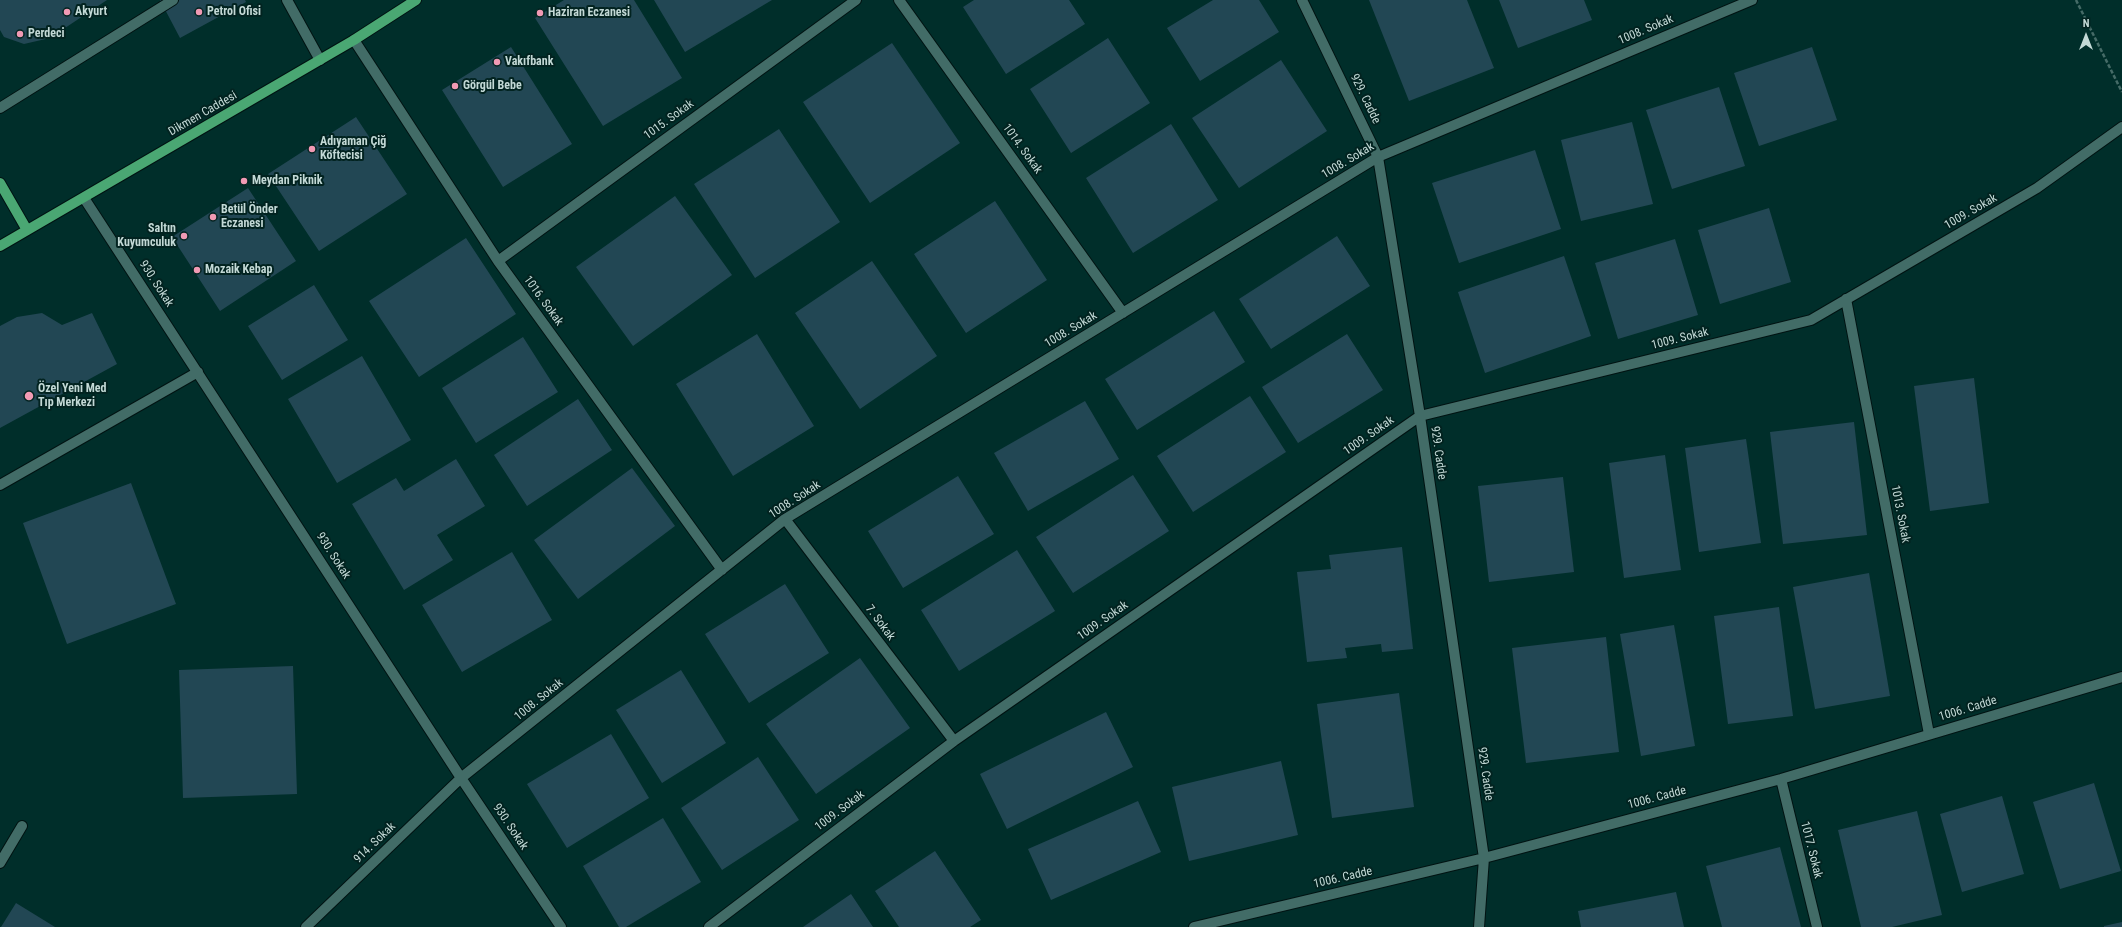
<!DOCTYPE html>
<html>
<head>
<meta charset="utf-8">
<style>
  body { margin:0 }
  #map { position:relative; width:2122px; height:927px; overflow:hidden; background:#002e2a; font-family:"Roboto Condensed",sans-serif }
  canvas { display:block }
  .north { position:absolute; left:2066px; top:16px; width:40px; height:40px; -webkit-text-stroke:3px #022320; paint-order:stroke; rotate:0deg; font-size:11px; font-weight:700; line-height:16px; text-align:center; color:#c3d9d6 }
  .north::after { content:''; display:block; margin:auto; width:14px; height:18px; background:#c3d9d6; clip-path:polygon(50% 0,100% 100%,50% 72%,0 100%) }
</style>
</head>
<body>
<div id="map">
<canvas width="2122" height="927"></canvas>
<div class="north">N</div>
</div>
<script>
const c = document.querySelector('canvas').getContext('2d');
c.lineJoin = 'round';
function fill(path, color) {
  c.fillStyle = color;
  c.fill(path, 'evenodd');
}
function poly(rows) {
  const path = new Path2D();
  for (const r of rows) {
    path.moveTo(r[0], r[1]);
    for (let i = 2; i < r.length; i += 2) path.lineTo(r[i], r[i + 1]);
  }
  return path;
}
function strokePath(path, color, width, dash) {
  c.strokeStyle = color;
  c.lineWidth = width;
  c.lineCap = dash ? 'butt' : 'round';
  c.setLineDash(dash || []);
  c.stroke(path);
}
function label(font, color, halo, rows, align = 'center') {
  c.font = font + ' "Roboto Condensed",sans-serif';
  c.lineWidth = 4;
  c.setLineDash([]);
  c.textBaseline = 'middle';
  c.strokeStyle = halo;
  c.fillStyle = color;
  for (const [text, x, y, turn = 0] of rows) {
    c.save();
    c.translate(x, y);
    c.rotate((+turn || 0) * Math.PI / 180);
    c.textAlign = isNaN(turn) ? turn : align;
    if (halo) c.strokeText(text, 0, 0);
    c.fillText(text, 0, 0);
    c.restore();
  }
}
const building = poly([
  [0,0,107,0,50,38,24,44,4,37,0,30],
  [160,0,245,0,246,2,180,38],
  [564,0,634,0,682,78,603,126,535,18],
  [654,0,772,0,685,52],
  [974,0,1069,0,1085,24,1006,74,963,7],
  [1213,0,1259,0,1279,32,1200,81,1167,28],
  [1369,0,1467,0,1494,68,1409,101],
  [1499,0,1584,0,1592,20,1518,48],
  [1108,38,1150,103,1071,153,1030,89],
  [892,43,960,143,870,203,803,102],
  [511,47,572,144,503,187,442,90],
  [1812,47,1837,120,1759,146,1734,73],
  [1281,60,1327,131,1239,188,1192,118],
  [1719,87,1745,166,1672,189,1646,110],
  [356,117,407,194,319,251,268,174],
  [1632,122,1653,204,1581,221,1561,140],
  [1171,124,1218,200,1133,253,1086,178],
  [779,129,840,222,755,278,694,184],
  [1535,150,1561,229,1459,263,1432,183],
  [248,188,296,261,220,311,172,237],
  [675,196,732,275,633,346,576,267],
  [995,201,1047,280,966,333,914,254],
  [1769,208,1791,282,1720,304,1698,230],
  [1337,236,1370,286,1271,349,1239,299],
  [466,238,516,314,419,377,369,301],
  [1675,239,1698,315,1618,339,1595,263],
  [1564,256,1591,336,1485,373,1458,292],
  [872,261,937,356,860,409,795,313],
  [314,285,348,340,282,380,248,326],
  [1214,311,1245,362,1137,430,1105,379],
  [42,313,62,325,92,313,117,364,0,428,0,326,17,317],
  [757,334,814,426,733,476,676,384],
  [1347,334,1383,390,1298,443,1262,387],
  [523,337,558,392,476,443,442,388],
  [362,356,411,440,337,483,288,399],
  [1974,378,1989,503,1930,511,1914,386],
  [1250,396,1286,452,1193,512,1157,456],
  [578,399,612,450,527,506,494,455],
  [1085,401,1119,459,1028,511,994,453],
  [1854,422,1867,535,1783,544,1770,432],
  [1746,439,1761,543,1699,552,1685,448],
  [1665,455,1681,570,1624,578,1609,463],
  [456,459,485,506,437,535,453,560,404,590,352,504,396,478,404,491],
  [632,468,675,526,578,599,534,540],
  [1133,475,1169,531,1073,593,1036,537],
  [958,476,994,534,903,588,868,531],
  [1563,477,1574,572,1489,582,1478,486],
  [131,483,176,604,67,644,23,523],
  [1402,547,1413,649,1382,652,1381,644,1345,648,1347,658,1307,662,1297,572,1331,569,1329,555],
  [1017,550,1055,611,959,671,921,610],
  [512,552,552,620,462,672,422,605],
  [1869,573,1890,696,1815,709,1793,587],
  [785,584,829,653,749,703,705,634],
  [1779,607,1793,716,1728,724,1714,616],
  [1674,625,1695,746,1641,756,1620,634],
  [1606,637,1619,752,1526,763,1512,648],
  [860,658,910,728,816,794,766,724],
  [293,666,297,794,183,798,179,670],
  [681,670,726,743,662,783,616,710],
  [1399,693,1414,807,1332,818,1317,704],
  [1106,712,1133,767,1007,829,980,774],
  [611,734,649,798,567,848,527,784],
  [758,757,799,820,722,870,681,808],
  [1281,761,1298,835,1189,861,1172,787],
  [2094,783,2121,871,2060,889,2033,802],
  [2002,796,2024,874,1962,892,1940,814],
  [1138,801,1161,852,1051,900,1028,849],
  [1917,811,1942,915,1892,927,1861,927,1838,830],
  [663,818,701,882,626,927,619,927,583,866],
  [1780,847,1801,927,1722,927,1706,866],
  [935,851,981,920,970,927,899,927,875,891],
  [1676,892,1684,927,1581,927,1578,911],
  [851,894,873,927,803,927],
  [16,903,55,927,1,927],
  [2122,922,2122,927,2104,927,2104,926]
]);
const path = poly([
  [2076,0,2122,92]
]);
const minor = poly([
  [287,0,320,60],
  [899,0,1123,313],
  [1302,0,1378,157,1420,416,1484,858,1479,927],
  [354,40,498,261,722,570],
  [0,108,173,0],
  [84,198,461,778,561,927],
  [498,261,856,0],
  [1846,299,1929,734],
  [0,485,198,372],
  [785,519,954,741],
  [1781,779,1817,927],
  [0,863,22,826],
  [306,927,461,778,785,519,1378,157,1752,0],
  [709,927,954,741,1420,416,1811,320,2037,188,2122,127],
  [1194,927,1484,858,1781,779,2122,677]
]);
const major = poly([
  [0,183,27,230],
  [0,246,354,40,416,0]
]);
const markers = [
  [67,12,4,"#f19ab4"],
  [199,12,4,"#f19ab4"],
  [540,13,4,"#f19ab4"],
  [20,34,4,"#f19ab4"],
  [497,62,4,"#f19ab4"],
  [455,86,4,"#f19ab4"],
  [312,149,4,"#f19ab4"],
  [244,181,4,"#f19ab4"],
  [213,217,4,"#f19ab4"],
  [184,236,4,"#f19ab4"],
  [197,270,4,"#f19ab4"],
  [29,396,5,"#f19ab4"]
];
const poiNames = [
  ["Akyurt",75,12],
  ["Petrol Ofisi",207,12],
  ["Haziran Eczanesi",548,13],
  ["Perdeci",28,34],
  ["Vakıfbank",505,62],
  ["Görgül Bebe",463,86],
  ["Adıyaman Çiğ",320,142],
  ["Köftecisi",320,156],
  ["Meydan Piknik",252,181],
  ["Betül Önder",221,210],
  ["Eczanesi",221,224],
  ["Saltın",176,229,"right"],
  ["Kuyumculuk",176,243,"right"],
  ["Mozaik Kebap",205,270],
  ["Özel Yeni Med",38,389],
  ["Tıp Merkezi",38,403]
];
const streetNames = [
  ["1008. Sokak",1646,30,-23],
  ["929. Cadde",1365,99,64],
  ["Dikmen Caddesi",203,114,-30],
  ["1015. Sokak",669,120,-36],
  ["1014. Sokak",1022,149,54],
  ["1008. Sokak",1348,161,-31],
  ["1009. Sokak",1971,212,-30],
  ["930. Sokak",156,284,57],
  ["1016. Sokak",543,301,54],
  ["1008. Sokak",1071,330,-31],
  ["1009. Sokak",1680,339,-14],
  ["1009. Sokak",1369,436,-35],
  ["929. Cadde",1438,453,82],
  ["1008. Sokak",795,500,-33],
  ["1013. Sokak",1900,514,79],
  ["930. Sokak",333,556,57],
  ["1009. Sokak",1103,621,-35],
  ["7. Sokak",880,623,53],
  ["1008. Sokak",539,700,-39],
  ["1006. Cadde",1968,709,-17],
  ["929. Cadde",1485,774,82],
  ["1006. Cadde",1657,798,-15],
  ["1009. Sokak",840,811,-37],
  ["930. Sokak",510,827,56],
  ["914. Sokak",375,843,-44],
  ["1017. Sokak",1811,850,76],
  ["1006. Cadde",1343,878,-13]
];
fill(building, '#224754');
strokePath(minor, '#011312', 12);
strokePath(major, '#011312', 12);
strokePath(path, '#456b67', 2.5, [4, 2]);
strokePath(minor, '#426c67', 10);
strokePath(major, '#4aa773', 10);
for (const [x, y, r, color] of markers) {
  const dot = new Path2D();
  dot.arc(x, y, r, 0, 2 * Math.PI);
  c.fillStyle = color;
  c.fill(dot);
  strokePath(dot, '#022320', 1.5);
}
label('bold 12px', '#c3d9d6', '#022320', poiNames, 'left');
label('12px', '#c3d9d6', '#022320', streetNames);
</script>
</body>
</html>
